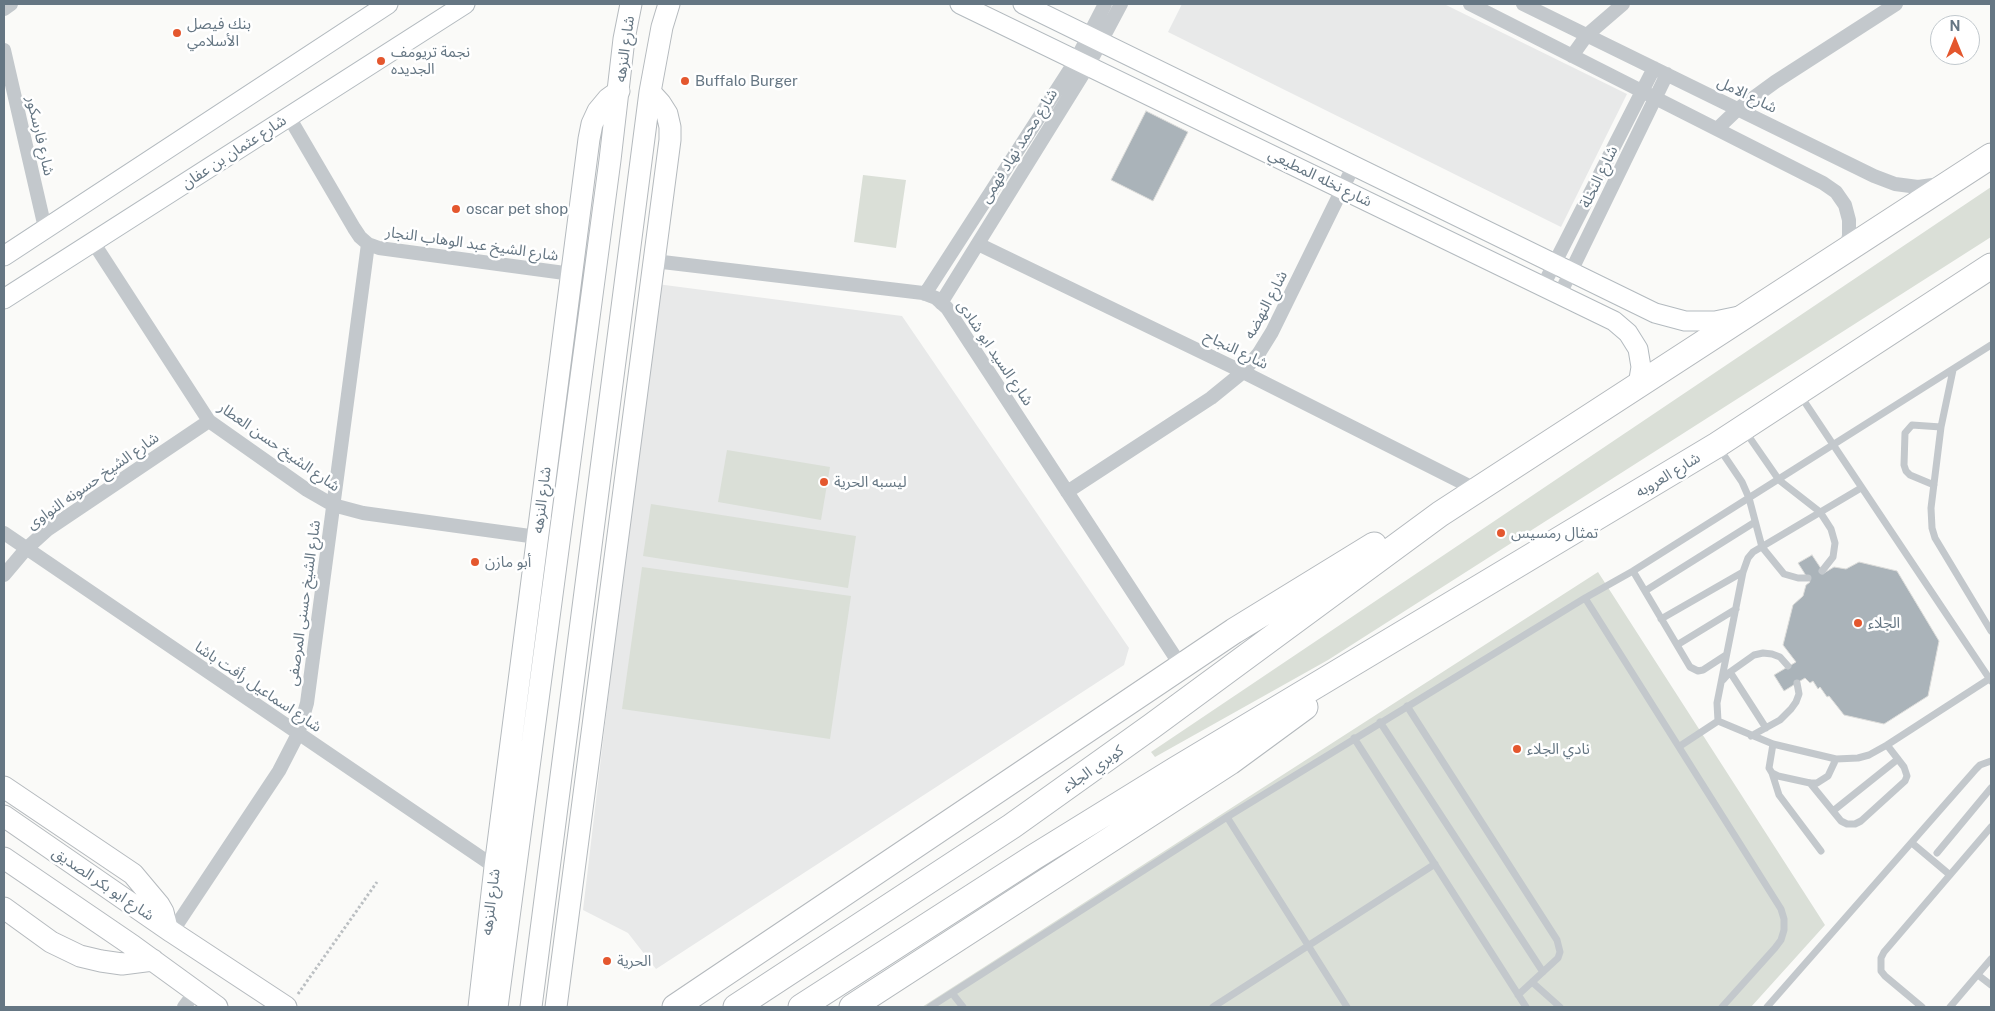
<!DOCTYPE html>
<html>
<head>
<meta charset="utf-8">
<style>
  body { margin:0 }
  #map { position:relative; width:1995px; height:1011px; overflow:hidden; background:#fafaf8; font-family:"Public Sans",sans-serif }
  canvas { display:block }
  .frame { position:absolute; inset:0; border:5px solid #657683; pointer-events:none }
  .north { position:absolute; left:1930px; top:15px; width:50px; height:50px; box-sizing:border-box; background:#fff; border:1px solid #c1c8cd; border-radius:50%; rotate:0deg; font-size:14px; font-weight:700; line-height:20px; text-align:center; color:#657683 }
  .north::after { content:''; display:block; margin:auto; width:18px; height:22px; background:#e4572e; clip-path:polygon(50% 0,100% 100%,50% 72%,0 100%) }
</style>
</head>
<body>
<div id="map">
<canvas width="1995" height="1011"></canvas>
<div class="frame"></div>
<div class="north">N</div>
</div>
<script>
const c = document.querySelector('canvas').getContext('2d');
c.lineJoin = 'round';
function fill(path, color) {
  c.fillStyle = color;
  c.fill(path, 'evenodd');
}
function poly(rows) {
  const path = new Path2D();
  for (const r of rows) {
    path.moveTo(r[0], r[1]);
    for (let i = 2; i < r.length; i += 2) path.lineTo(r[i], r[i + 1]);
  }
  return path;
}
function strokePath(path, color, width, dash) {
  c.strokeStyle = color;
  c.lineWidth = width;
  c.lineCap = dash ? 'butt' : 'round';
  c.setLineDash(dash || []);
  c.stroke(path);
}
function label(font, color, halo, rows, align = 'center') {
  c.font = font + ' "Public Sans","Noto Sans Arabic",sans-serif';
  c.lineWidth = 5;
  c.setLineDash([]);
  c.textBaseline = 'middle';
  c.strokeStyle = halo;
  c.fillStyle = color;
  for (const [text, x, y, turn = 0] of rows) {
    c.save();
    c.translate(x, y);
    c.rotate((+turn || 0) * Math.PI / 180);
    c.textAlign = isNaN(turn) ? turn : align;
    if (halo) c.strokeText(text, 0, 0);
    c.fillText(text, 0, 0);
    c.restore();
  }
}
const built = poly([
  [1182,4,1444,4,1627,94,1561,227,1168,32],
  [657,284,902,316,1129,648,1124,665,656,969,628,933,583,910]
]);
const green = poly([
  [863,175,906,180,896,248,854,242],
  [1991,187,1991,237,1328,660,1155,757,1151,752],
  [727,450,830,467,821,520,718,502],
  [651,504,856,536,848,588,643,556],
  [642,567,851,596,830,739,622,709],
  [1598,572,1825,925,1751,1007,922,1007]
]);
const building = poly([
  [1146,111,1188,132,1153,201,1111,180,1146,111],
  [1812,555,1824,573,1834,567,1846,569,1859,562,1897,571,1939,641,1928,696,1884,724,1844,715,1829,696,1827,697,1820,687,1818,689,1813,681,1810,683,1805,678,1784,691,1774,675,1796,662,1783,645,1793,605,1803,596,1806,585,1810,582,1798,563,1812,555]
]);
const path = poly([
  [298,994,377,882]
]);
const lane = poly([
  [1953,370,1941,427,1931,508,1932,528,1935,538,1991,631],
  [1800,395,1991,681],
  [1745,431,1779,480,1820,512,1831,529,1835,543,1833,557,1822,571],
  [1719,448,1742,482,1749,498,1762,547,1784,574,1798,578,1808,578],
  [1934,485,1910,475,1906,471,1904,465,1905,433,1912,425,1941,427],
  [1633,571,1690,667,1698,671,1703,670,1726,655],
  [1645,591,1755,522],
  [1585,598,1781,909,1784,919,1784,930,1781,940,1775,948,1722,1007],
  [1661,619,1743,572],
  [1677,645,1736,609],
  [1730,672,1766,728],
  [1723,680,1730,672,1754,655,1763,653,1772,654,1780,657,1788,666],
  [1407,706,1557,940,1560,952,1558,958,1518,995],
  [1718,721,1773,744,1836,759,1858,758,1869,755,1887,745,1989,679],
  [1718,721,1717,703,1743,572,1748,558,1753,552,1861,488],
  [1380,722,1543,972],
  [1751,736,1780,720,1791,709,1796,702,1799,694,1797,683],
  [1354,738,1526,1007],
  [1773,744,1769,768,1772,773,1778,776,1810,783,1817,783,1828,776,1836,759],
  [1680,746,1718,721],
  [1772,773,1779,795,1821,851],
  [1810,783,1841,821,1847,824,1855,824,1861,821,1905,781,1907,776,1904,767,1887,745],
  [1833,811,1898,759],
  [1227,817,1347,1007],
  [1912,843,1950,875],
  [1937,853,1991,788],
  [1978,975,1991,985],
  [1532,982,1560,1007],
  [952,993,963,1007],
  [930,1007,1227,817,1585,598,1633,571,1991,345],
  [1213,1007,1435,864],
  [1767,1007,1976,769,1980,765,1991,761],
  [1922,1007,1885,976,1881,971,1881,958,1884,952,1991,827],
  [1950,1007,1991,959]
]);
const street = poly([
  [1470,4,1823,183,1836,192,1845,205,1849,220,1849,236,1845,250],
  [1523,4,1874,176,1895,184,1918,187,1940,184],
  [4,9,11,4],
  [4,50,45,228],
  [1572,56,1587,35,1623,4],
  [289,117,354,228,360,237,368,244,379,248,572,274],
  [1717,129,1738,109,1775,82,1896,4],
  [93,242,209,421,307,490,333,505,363,513,537,537],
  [978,244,1243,372,1477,490],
  [654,261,923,293,936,298,947,308,1181,666],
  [1543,286,1654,68],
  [925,294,1076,60,1105,4],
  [1560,294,1667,74],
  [941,303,1088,66,1121,4],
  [1067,492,1211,398,1243,372,1259,353,1272,332,1354,165],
  [4,533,495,867],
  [4,575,26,549,47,530,209,421],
  [172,932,279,771,298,734,307,703,368,244],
  [184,1007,196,991]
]);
const secondary = poly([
  [960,4,1614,321,1628,333,1638,349,1641,367,1638,385],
  [1023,4,1655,313,1685,321,1715,321,1739,316],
  [4,256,388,4],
  [4,299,465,4]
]);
const primary = poly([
  [4,787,133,874,159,905,163,912,167,928],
  [4,816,172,932,286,1007],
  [4,858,133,946,217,1007],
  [4,908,51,942,80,956,101,961,122,964,153,960],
  [479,1007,495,867,589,139,592,124,598,111,608,99,619,91],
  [497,1007,610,160,624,39,631,4],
  [531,1007,650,92,662,27,669,4],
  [556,1007,670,140,670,127,667,114,660,103,650,92]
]);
const highway = poly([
  [675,1007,1234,631,1374,545],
  [736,1007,1012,826,1152,726,1440,514,1991,156],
  [801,1007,1034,857,1175,770,1717,445,1991,266],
  [852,1007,1230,762,1305,707]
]);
const markers = [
  [177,33,5,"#e4572e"],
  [381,61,5,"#e4572e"],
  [685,81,5,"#e4572e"],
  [456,209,5,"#e4572e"],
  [824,482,5,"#e4572e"],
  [1501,533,5,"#e4572e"],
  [475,562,5,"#e4572e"],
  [1858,623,5,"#e4572e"],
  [1517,749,5,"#e4572e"],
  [607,961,5,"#e4572e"]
];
const poiNames = [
  ["بنك فيصل",187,24],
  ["الأسلامي",187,41],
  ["نجمة تريومف",391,52],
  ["الجديده",391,69],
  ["Buffalo Burger",695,81],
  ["oscar pet shop",466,209],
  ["ليسبه الحرية",834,482],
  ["تمثال رمسيس",1511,533],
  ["أبو مازن",485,562],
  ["الجلاء",1868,623],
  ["نادي الجلاء",1527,749],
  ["الحرية",617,961]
];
const streetNames = [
  ["شارع النزهه",625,49,-82],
  ["شارع الامل",1747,95,26],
  ["شارع فارسكور",40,136,77],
  ["شارع محمد نهاد فهمى",1019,146,-58],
  ["شارع عثمان بن عفان",234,152,-33],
  ["شارع النخلة",1599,177,-64],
  ["شارع نخله المطيعي",1320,178,26],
  ["شارع الشيخ عبد الوهاب النجار",472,244,8],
  ["شارع النهضه",1266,305,-62],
  ["شارع النجاح",1236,350,26],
  ["شارع السيد ابو شادى",995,353,56],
  ["شارع الشيخ حسن العطار",279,447,35],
  ["شارع العروبه",1668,475,-31],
  ["شارع الشيخ حسونه النواوى",93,481,-35],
  ["شارع النزهه",542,500,-83],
  ["شارع الشيخ حسنى المرصفى",304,603,-82],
  ["شارع اسماعيل رأفت باشا",258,687,34],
  ["كوبري الجلاء",1093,769,-35],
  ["شارع ابو بكر الصديق",103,884,34],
  ["شارع النزهه",491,902,-83]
];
fill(built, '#e8e9e9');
fill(green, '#dadfd7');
fill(building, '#aab3b9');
strokePath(building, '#dcdcda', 1);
strokePath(secondary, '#b3babf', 21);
strokePath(primary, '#b5babe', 23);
strokePath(highway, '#b4b9bd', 27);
strokePath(path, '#bbbfc2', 3, [2.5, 2.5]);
strokePath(lane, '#c3c8cc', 7);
strokePath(street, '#c3c8cc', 14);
strokePath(secondary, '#fff', 19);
strokePath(primary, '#fff', 21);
strokePath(highway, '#fff', 25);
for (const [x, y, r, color] of markers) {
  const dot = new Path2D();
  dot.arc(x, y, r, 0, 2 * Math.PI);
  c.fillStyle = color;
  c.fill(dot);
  strokePath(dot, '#fff', 2);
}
label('15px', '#657683', '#fff', poiNames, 'left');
label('15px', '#657683', '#fff', streetNames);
</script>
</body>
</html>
